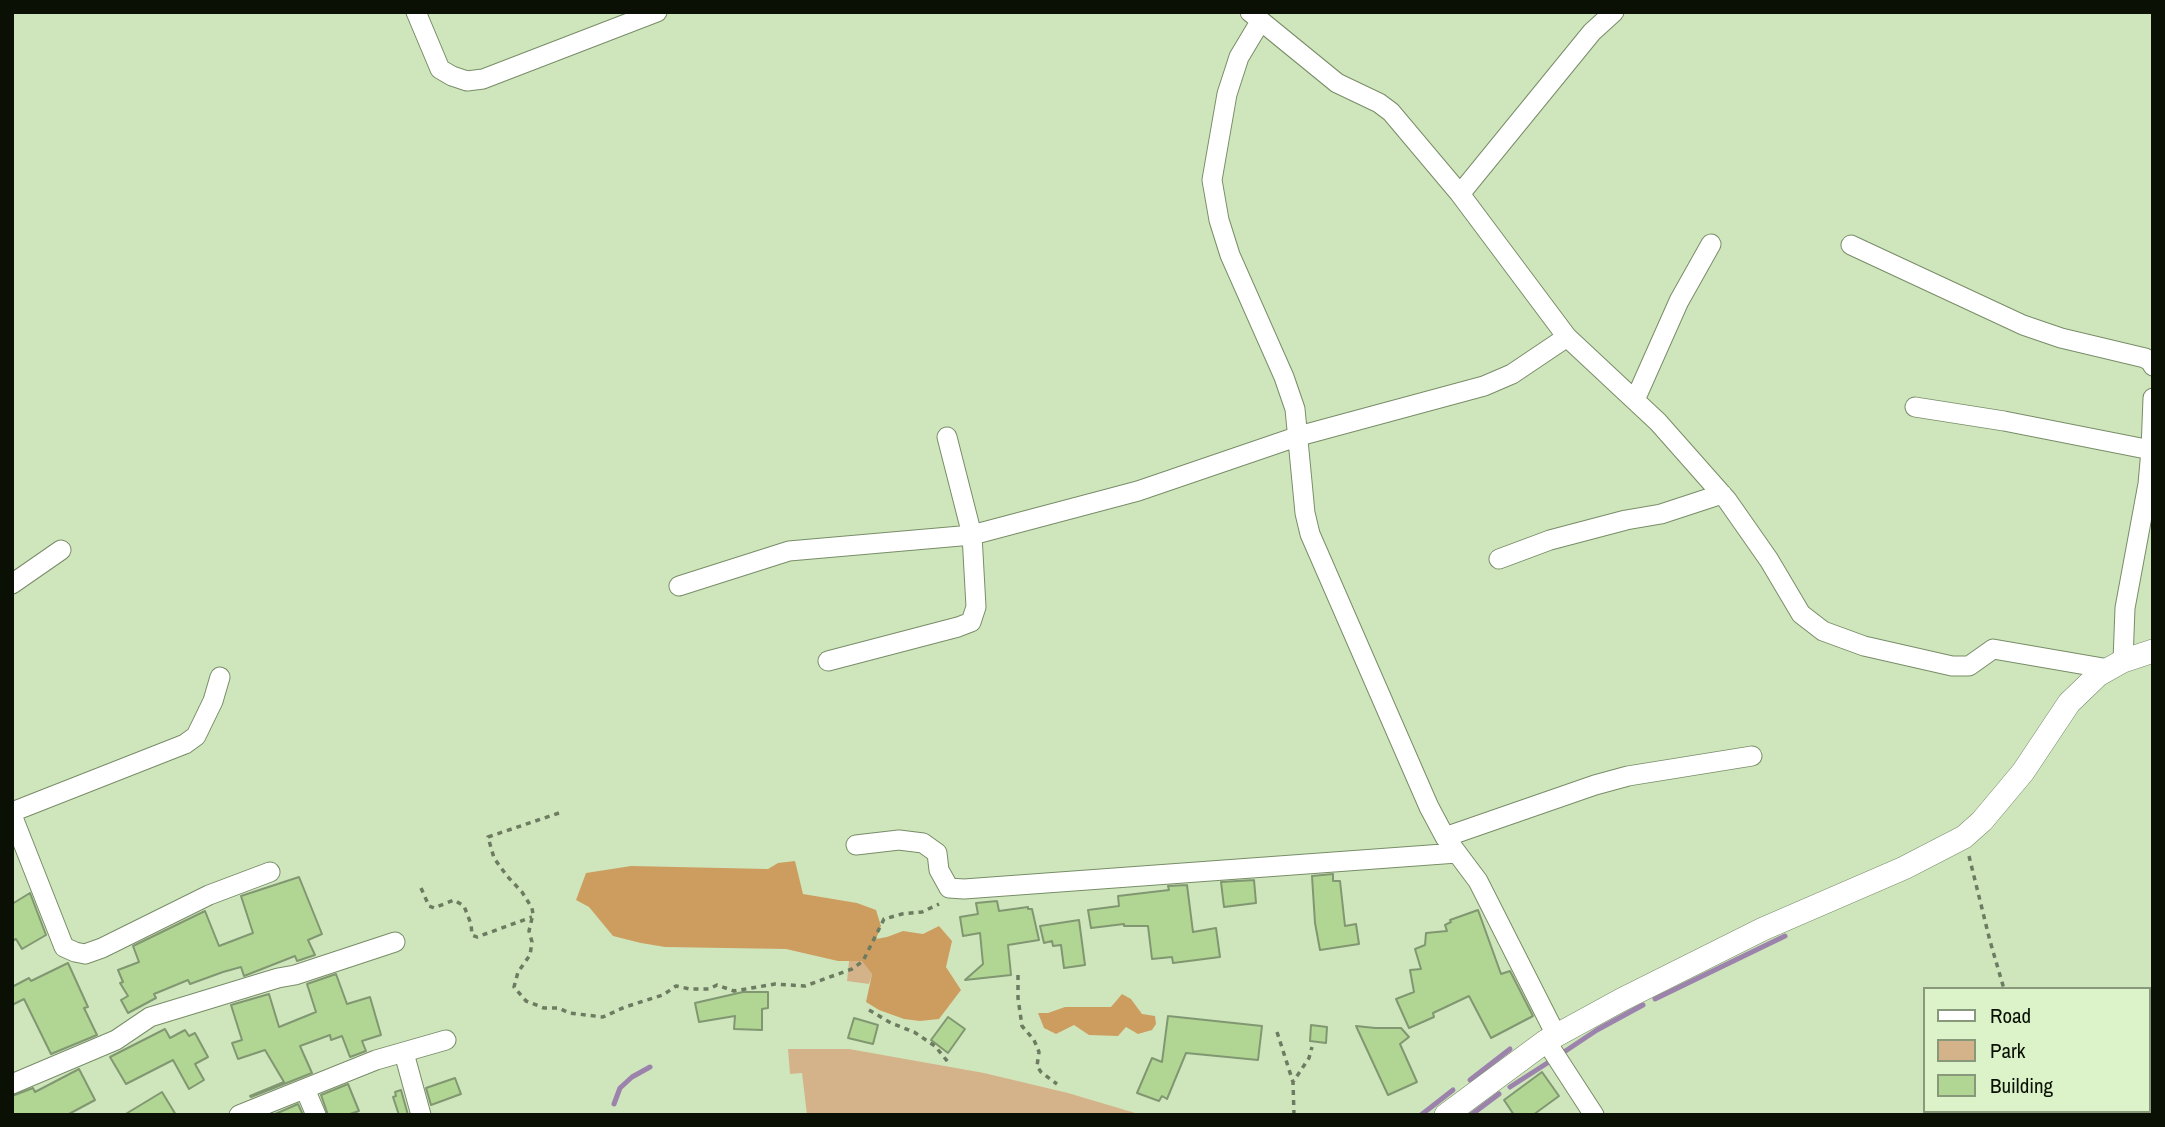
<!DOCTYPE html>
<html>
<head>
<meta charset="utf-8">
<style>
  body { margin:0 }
  #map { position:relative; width:2165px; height:1127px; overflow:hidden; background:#cfe6bd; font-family:"Archivo Narrow",sans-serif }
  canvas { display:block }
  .frame { position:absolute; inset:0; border:14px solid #0a1104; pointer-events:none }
  .legend { position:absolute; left:1923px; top:987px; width:228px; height:126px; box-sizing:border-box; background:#dcf3ca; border:2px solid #88997b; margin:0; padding:9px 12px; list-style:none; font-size:21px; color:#0a1104 }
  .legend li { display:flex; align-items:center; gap:14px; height:35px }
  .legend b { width:35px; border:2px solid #88997b }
</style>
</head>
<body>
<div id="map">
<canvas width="2165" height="1127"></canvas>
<div class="frame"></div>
<ul class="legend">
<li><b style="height:9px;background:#fff"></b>Road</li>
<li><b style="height:19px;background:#d5b38a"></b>Park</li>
<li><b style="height:19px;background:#b1d693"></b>Building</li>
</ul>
</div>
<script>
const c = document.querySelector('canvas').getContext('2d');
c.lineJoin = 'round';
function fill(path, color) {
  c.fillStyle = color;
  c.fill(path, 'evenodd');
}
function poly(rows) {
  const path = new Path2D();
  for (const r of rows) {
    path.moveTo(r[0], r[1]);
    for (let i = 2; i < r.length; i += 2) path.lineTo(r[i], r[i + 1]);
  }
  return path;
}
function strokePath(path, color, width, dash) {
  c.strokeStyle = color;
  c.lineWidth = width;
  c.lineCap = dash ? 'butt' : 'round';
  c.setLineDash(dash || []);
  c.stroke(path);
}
const green = poly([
  [849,961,863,961,872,974,869,984,847,981],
  [788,1049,849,1049,984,1073,1068,1093,1142,1115,807,1115,802,1073,790,1074]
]);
const forest = poly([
  [795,861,803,894,857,903,876,910,881,926,876,939,887,937,903,931,923,934,939,926,952,941,946,967,961,990,939,1019,920,1021,904,1019,879,1010,866,1002,872,974,862,961,838,961,786,949,665,947,641,943,613,936,589,907,576,900,586,873,631,866,768,869,778,863],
  [1122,994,1131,999,1142,1014,1155,1016,1156,1024,1152,1030,1138,1034,1126,1027,1118,1036,1089,1035,1074,1025,1056,1034,1044,1028,1038,1013,1048,1013,1065,1007,1111,1007]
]);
const stream = poly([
  [1655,999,1785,936],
  [1564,1052,1597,1030,1643,1005],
  [1470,1080,1510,1049],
  [1510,1087,1552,1060],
  [614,1104,620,1088,632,1077,650,1067],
  [1421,1115,1453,1090],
  [1471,1115,1499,1094]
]);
const building = poly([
  [1333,874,1333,881,1340,881,1345,926,1356,924,1359,944,1320,950,1315,923,1312,876,1333,874],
  [299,877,322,934,308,940,315,955,297,961,295,956,244,976,241,967,223,972,190,984,188,980,154,994,156,998,128,1013,121,1000,128,996,120,983,123,982,118,970,139,962,133,946,205,911,219,946,253,933,241,896,299,877],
  [1254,880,1256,903,1224,907,1221,882,1254,880],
  [1187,885,1193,932,1216,928,1220,957,1173,963,1172,957,1152,959,1148,926,1124,926,1124,924,1091,928,1088,910,1119,906,1118,896,1169,890,1168,886,1187,885],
  [30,893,46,935,22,949,16,939,12,941,12,904,30,893],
  [997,901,999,911,1028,907,1028,909,1032,909,1039,940,1008,945,1011,975,965,980,983,964,980,933,963,936,960,917,978,914,976,903,997,901],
  [1478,910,1501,974,1510,971,1533,1016,1491,1038,1469,996,1433,1013,1434,1017,1409,1028,1396,999,1414,992,1410,970,1421,969,1415,949,1425,945,1426,933,1447,931,1445,925,1451,922,1450,920,1478,910],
  [1079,920,1085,965,1064,968,1061,945,1053,946,1052,941,1044,943,1040,926,1079,920],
  [68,963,88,1007,84,1008,97,1035,51,1054,24,999,12,1005,12,987,29,978,31,981,68,963],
  [336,974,347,1004,370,997,381,1035,362,1041,366,1051,350,1057,342,1036,331,1040,330,1035,300,1046,312,1073,251,1097,250,1096,284,1082,265,1050,238,1059,232,1043,242,1040,231,1005,269,994,279,1027,316,1012,307,984,336,974],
  [743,992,768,992,768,1008,762,1009,762,1030,734,1029,735,1016,699,1022,695,1003,743,992],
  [1168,1016,1262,1026,1258,1060,1186,1053,1167,1099,1162,1096,1159,1101,1137,1093,1152,1058,1162,1062,1168,1016],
  [948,1017,965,1029,948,1053,931,1040,948,1017],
  [854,1018,878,1025,873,1044,848,1038,854,1018],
  [1311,1025,1327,1027,1326,1043,1310,1041,1311,1025],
  [1356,1026,1375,1028,1401,1028,1409,1037,1400,1044,1417,1082,1388,1095,1356,1026],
  [165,1029,170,1038,185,1030,189,1036,195,1033,208,1057,195,1064,204,1080,189,1089,173,1060,126,1084,110,1057,165,1029],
  [79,1069,95,1100,67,1115,12,1115,12,1096,33,1088,35,1092,79,1069],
  [1542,1072,1559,1096,1533,1115,1514,1115,1504,1100,1542,1072],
  [455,1078,461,1094,431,1105,426,1088,455,1078],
  [348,1084,359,1111,347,1115,328,1115,321,1095,348,1084],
  [401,1090,408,1115,399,1115,393,1097,396,1096,395,1092,401,1090],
  [162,1092,176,1115,124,1115,162,1092],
  [298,1104,303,1115,273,1115,298,1104]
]);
const path = poly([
  [559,813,488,837,494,858,507,876,522,892,532,908,533,914,529,931,532,942,530,955,518,972,514,987,526,1001,544,1008,559,1008,569,1013,603,1017,625,1007,663,995,676,986,690,989,709,989,717,985,734,991,775,984,805,986,852,969,863,961,884,919,902,914,922,912,939,904],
  [1969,856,1990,941,2004,989],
  [421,888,429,906,434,908,454,900,464,906,471,924,472,935,477,937,532,917],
  [1018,975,1018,998,1022,1026,1034,1040,1039,1052,1037,1066,1041,1072,1057,1084],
  [869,1010,891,1023,914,1032,935,1046,948,1062],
  [1277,1032,1293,1082],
  [1294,1115,1293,1082,1309,1058,1312,1047]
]);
const minor = poly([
  [416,12,440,69,452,76,467,81,483,79,657,12],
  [1250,12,1337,83,1379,103,1391,112,1460,194,1567,337,1658,422,1727,500,1769,560,1801,614,1823,631,1864,646,1952,666,1969,666,1993,649,2109,669],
  [1260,22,1239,57,1227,94,1212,180,1219,220,1230,255,1284,377,1295,409,1305,513,1310,534,1429,807,1445,837,1478,881,1556,1035],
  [1460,194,1592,32,1614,12],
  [1851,245,2023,325,2061,338,2145,358,2151,362,2153,366],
  [1635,400,1679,301,1711,244],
  [1915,407,2004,421,2151,450,2148,484,2125,608,2123,661],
  [2151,450,2153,398],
  [1499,559,1550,540,1626,520,1661,514,1722,494],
  [12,584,61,550],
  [679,586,789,551,972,535,947,437],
  [828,661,958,627,971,622,976,607,972,535,1138,491,1299,436,1484,386,1512,374,1567,337],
  [12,812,185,744,196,736,213,701,220,677],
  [12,815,64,947,75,952,85,954,102,948,209,895,270,872],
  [1445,837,1595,785,1628,776,1752,756],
  [856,845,899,840,923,843,937,853,939,870,949,888,964,889,1457,853],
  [1546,1041,1594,1115],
  [404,1053,421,1115],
  [12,1084,116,1040,150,1017,278,978,295,975,395,942],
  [305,1089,316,1115],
  [239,1115,376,1060,446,1040]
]);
const tertiary = poly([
  [1446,1115,1546,1041,1621,1000,1763,929,1904,868,1964,837,1982,821,2023,772,2069,703,2098,675,2123,661,2153,651]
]);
fill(green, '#d5b38a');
fill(forest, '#cd9d60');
strokePath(stream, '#9c83ac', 5);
fill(building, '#b1d693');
strokePath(building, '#819771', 2);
strokePath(minor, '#788d67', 21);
strokePath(tertiary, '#788d67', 24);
strokePath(path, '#6d7c61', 3.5, [5, 5]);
strokePath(minor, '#fff', 19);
strokePath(tertiary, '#fff', 23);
</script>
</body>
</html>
